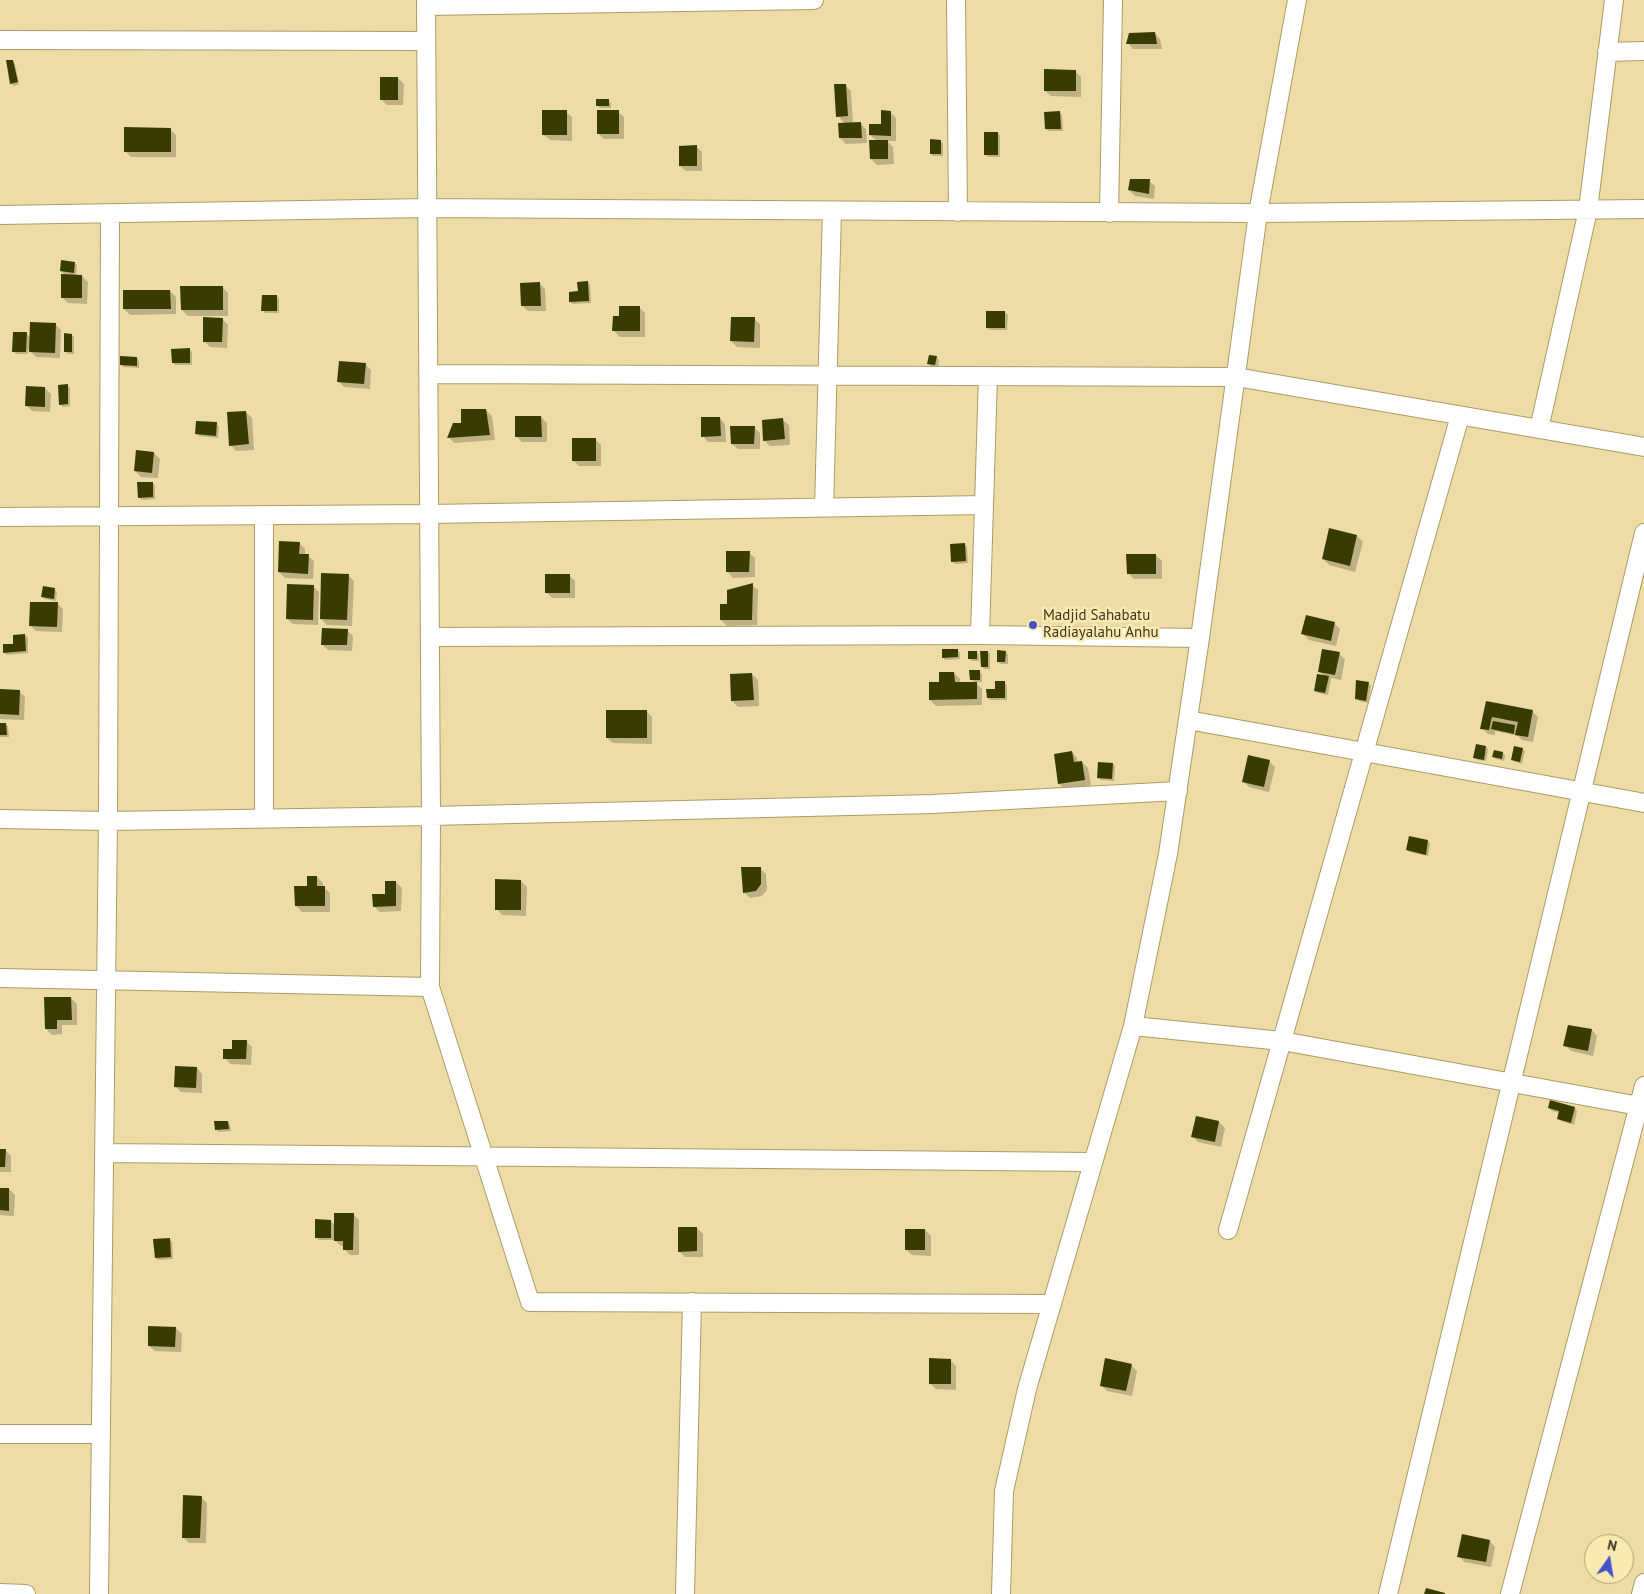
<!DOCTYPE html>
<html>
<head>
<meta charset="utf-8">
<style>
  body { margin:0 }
  #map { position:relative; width:1644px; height:1594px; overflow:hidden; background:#eddca5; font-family:"PT Sans",sans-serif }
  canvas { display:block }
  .north { position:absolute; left:1584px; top:1534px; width:50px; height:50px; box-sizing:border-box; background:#fbe9b2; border:1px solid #afa178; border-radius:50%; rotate:13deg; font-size:14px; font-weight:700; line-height:20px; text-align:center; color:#3d3620 }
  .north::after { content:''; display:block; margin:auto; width:18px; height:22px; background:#4353c7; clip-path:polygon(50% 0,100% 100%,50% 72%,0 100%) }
</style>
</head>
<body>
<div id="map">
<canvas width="1644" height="1594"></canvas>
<div class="north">N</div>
</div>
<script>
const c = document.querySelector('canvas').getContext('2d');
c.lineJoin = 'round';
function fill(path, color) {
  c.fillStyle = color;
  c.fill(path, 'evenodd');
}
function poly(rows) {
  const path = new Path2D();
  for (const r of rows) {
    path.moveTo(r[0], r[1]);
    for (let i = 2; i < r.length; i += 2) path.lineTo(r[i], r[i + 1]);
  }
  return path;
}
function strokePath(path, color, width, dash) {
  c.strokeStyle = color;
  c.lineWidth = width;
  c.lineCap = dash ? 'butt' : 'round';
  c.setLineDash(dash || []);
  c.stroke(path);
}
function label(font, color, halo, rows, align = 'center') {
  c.font = font + ' "PT Sans",sans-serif';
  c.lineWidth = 5;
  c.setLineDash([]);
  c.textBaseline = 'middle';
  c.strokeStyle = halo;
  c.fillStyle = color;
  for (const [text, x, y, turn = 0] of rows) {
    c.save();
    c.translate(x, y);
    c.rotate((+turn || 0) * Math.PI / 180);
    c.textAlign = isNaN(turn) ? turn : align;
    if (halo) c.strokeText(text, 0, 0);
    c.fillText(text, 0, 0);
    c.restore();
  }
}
const shadow = poly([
  [1155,34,1160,39,1162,49,1133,49,1128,43],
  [13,62,15,64,19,84,14,86,11,83],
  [1075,71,1081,77,1081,97,1051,96,1045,91],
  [398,78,404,84,403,105,387,105,381,99],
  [845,85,851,91,853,124,860,123,866,129,867,143,846,144,840,138,845,124,838,116],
  [609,101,611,103,611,108,600,108,597,105],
  [566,112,572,117,572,141,550,140,544,135],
  [618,112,624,117,624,139,604,139,598,133],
  [890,112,896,118,896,141,887,141,893,147,894,164,877,165,871,159,877,141,870,135,882,126],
  [1060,113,1062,115,1063,131,1049,131,1046,129],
  [170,129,176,135,176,157,131,157,125,151],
  [998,133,1000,136,1000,157,988,157,985,154],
  [940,141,943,143,943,156,933,156,931,153],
  [696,146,702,152,702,171,686,171,680,166],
  [1149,181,1155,186,1154,199,1135,196,1129,190],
  [74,263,77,265,76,276,82,276,88,282,87,304,68,303,62,297,65,275,61,271],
  [588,282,590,285,591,303,573,304,570,302],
  [539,283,545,289,546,311,528,311,522,306],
  [222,287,228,293,228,316,188,316,182,310],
  [170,291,176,297,176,314,130,315,124,309],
  [277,296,279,299,279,313,265,313,263,310],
  [639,307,645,313,645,337,620,337,614,331,620,317],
  [1005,313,1008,315,1007,330,990,330,987,328],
  [222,319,228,325,227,348,210,347,204,341],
  [754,319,760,324,760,348,737,347,731,341],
  [55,324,61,330,60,358,36,357,28,349,28,354,16,354,13,351,26,333,31,338],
  [72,335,74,337,74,354,68,354,65,351],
  [189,349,192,352,192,365,175,365,173,363],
  [936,357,939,360,938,367,931,366,929,364],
  [137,358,139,361,139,368,123,367,121,364],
  [365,364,371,370,370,389,344,387,339,382],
  [68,386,70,388,70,406,63,407,60,404],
  [45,388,51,394,50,412,32,411,26,405],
  [486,410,492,416,495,440,454,443,449,437,462,424],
  [246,412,252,418,254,450,236,451,231,445],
  [541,417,547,423,547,442,522,442,516,436],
  [720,418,725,424,726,442,708,442,703,436],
  [783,420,789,425,790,445,770,446,764,440],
  [216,424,219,426,218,438,199,436,197,434],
  [754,427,760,433,760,449,738,449,732,444],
  [595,439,601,445,601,466,579,466,574,461],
  [154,453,160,459,158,478,141,477,135,471],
  [152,483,155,485,155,499,142,500,139,497],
  [1330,530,1357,536,1363,542,1355,572,1329,565,1323,559],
  [299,543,305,549,305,555,308,556,314,561,313,579,285,578,279,572],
  [965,545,967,547,968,563,955,564,952,561],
  [749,553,755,558,755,577,733,578,728,572],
  [1156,555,1162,561,1162,579,1134,579,1128,573],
  [348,575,354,581,352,626,327,625,321,619],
  [569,575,575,581,575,598,552,598,546,592],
  [752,585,758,590,757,625,727,626,721,620,728,605],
  [313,586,319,592,318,625,293,624,287,619],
  [54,589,57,592,56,601,45,599,42,596],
  [57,603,63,609,62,632,36,631,31,626],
  [1334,623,1340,629,1336,646,1309,640,1303,634],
  [347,630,353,636,352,651,328,650,322,644],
  [25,635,28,638,28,653,7,655,4,652],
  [957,650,960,653,960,659,945,660,943,657],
  [977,652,979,655,979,661,972,661,969,658],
  [988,652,990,654,990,669,985,669,982,667],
  [1005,652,1008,654,1008,664,1001,664,998,662],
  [1339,654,1345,659,1341,680,1331,678,1328,695,1318,693,1315,690,1325,677,1319,671],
  [979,671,982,674,982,682,975,682,982,689,982,705,936,706,930,700,940,683,954,673,960,679,960,683,975,683,971,679],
  [752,674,758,680,759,706,738,707,732,701],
  [1004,682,1007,685,1007,700,990,700,988,698],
  [1368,683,1371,686,1368,703,1359,701,1356,698],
  [0,690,19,691,25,697,24,720,0,719],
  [1487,702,1532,711,1538,717,1533,742,1522,740,1518,736,1495,731,1495,735,1488,734,1482,728],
  [646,711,652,717,652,744,613,743,607,738],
  [0,724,6,724,8,727,9,737,0,737],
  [1486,747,1488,749,1486,761,1477,760,1475,757],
  [1522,749,1525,751,1522,764,1515,762,1512,760],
  [1072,752,1077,758,1078,763,1082,762,1088,768,1091,785,1065,789,1059,784],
  [1503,753,1505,755,1504,761,1496,759,1494,757],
  [1269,761,1275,767,1269,792,1249,787,1243,781],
  [1113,764,1115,766,1114,781,1101,780,1098,778],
  [1428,841,1430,844,1428,856,1410,852,1407,850],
  [760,868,766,874,767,890,762,896,750,898,744,892],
  [317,877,323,883,323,887,330,893,330,912,302,912,296,906],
  [521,881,527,887,526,916,502,915,497,909],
  [396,882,402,888,401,911,380,912,374,906,386,895],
  [71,998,77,1004,77,1025,62,1025,62,1034,52,1035,46,1029],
  [1592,1030,1597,1036,1593,1056,1571,1051,1565,1045],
  [246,1041,252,1047,251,1065,230,1064,225,1058],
  [197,1068,202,1074,202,1093,181,1092,175,1086],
  [1551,1102,1575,1108,1577,1111,1574,1125,1561,1121,1558,1119,1560,1113,1552,1111,1549,1108],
  [1196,1117,1219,1122,1225,1128,1221,1147,1198,1142,1192,1136],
  [228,1122,230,1125,231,1131,218,1132,216,1129],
  [0,1150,5,1150,11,1156,11,1172,0,1172],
  [0,1189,9,1189,15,1195,14,1216,0,1215],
  [353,1214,359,1220,359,1255,350,1255,344,1249,344,1246,341,1246,335,1240,319,1240,316,1238,330,1221,335,1225],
  [697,1228,703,1234,703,1257,685,1257,679,1251],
  [925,1230,931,1236,931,1256,912,1255,906,1250],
  [169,1239,172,1242,173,1259,158,1260,156,1258],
  [176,1328,182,1334,181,1352,155,1351,149,1346],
  [950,1360,956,1366,956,1390,936,1389,930,1383],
  [1131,1365,1137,1371,1132,1396,1107,1391,1101,1385],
  [201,1497,207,1503,206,1543,189,1543,183,1537],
  [1490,1541,1495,1547,1491,1567,1464,1562,1459,1556]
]);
const building = poly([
  [1155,32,1157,44,1126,44,1129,33],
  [6,60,13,60,18,82,10,84],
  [1044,69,1076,70,1076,91,1044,91],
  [380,77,398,77,398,100,380,100],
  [834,84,846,84,848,116,836,117],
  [596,99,609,99,609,106,596,106],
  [542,110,567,110,567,135,542,135],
  [597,110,619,110,619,134,597,134],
  [881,110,891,111,891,136,869,135,869,124,881,124],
  [1060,111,1061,129,1045,129,1044,112],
  [861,122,862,138,839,138,838,123],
  [124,127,171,128,171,152,124,152],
  [984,132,998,132,998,155,984,155],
  [930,139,941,140,941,154,930,154],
  [869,140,888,140,888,159,870,159],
  [697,145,697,166,679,166,679,146],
  [1130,179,1150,179,1149,194,1128,190],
  [61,260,75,262,74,273,60,271],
  [61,274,82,275,82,298,61,298],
  [588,281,589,301,569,302,569,292,578,291,577,282],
  [540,282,541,306,521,306,520,283],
  [180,286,223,286,223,310,181,310],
  [123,290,170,290,171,309,123,309],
  [262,295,277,295,277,311,261,311],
  [619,306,640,306,640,331,612,331,613,316,619,316],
  [986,311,1005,311,1005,328,986,328],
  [203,317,223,318,222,342,203,342],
  [731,317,755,317,754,342,730,341],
  [30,322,56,323,55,353,29,352],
  [13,332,27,332,26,352,12,352],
  [64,333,72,334,72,352,64,352],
  [190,348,190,363,172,363,171,349],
  [929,355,937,356,935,365,927,364],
  [120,356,137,357,137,366,120,365],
  [339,361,366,363,364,384,337,382],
  [68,384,68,404,59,405,58,385],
  [26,386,45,387,45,407,25,406],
  [461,409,486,409,490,435,447,438,453,423,461,423],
  [246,411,249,444,229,446,227,412],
  [515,416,541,416,542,437,515,437],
  [701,417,720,417,721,436,701,437],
  [783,418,785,439,763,441,762,420],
  [196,421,217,422,216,436,195,434],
  [730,426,755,426,754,444,731,444],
  [572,438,596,438,596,461,572,461],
  [136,450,154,452,152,473,134,471],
  [137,482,153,482,153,497,138,498],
  [1329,528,1357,535,1350,566,1322,559],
  [279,541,300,542,299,554,309,554,308,574,278,572],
  [965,543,966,561,951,562,950,544],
  [726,551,750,551,749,572,726,572],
  [1126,554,1156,554,1156,574,1127,574],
  [321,573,349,574,347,620,320,619],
  [545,574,570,574,570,593,545,593],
  [753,583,752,620,720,620,720,604,727,604,727,590],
  [287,584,314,585,313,620,286,619],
  [43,586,55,588,54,599,41,597],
  [30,602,58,602,57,627,29,626],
  [1306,615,1335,622,1331,641,1301,634],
  [322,628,348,629,347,645,321,645],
  [25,634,26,651,3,653,3,644,13,644,13,635],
  [942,649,958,649,958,657,942,658],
  [1322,649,1340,652,1335,675,1318,672],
  [997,650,1006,651,1005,662,997,662],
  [968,651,977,651,977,659,968,659],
  [980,651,988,651,988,667,981,667],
  [969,670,980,670,980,680,970,680],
  [939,672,954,672,955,682,977,682,977,699,929,700,929,682,939,682],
  [752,673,754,700,731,701,730,674],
  [1317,674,1329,676,1325,693,1314,691],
  [1356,680,1369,682,1366,701,1355,699],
  [995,681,1005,681,1005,698,987,698,986,689,995,689],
  [0,689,20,690,19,715,0,714],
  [1486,701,1533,710,1528,737,1515,735,1518,722,1492,717,1489,730,1480,729],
  [606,710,647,710,647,738,606,738],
  [1493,721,1515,725,1514,734,1491,729],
  [0,723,6,723,7,735,0,735],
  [1476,744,1486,746,1484,760,1473,758],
  [1514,746,1523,748,1520,762,1511,760],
  [1494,750,1503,752,1502,759,1492,757],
  [1072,751,1074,762,1082,761,1085,780,1058,784,1054,754],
  [1248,755,1270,760,1264,787,1242,782],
  [1098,762,1113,763,1112,779,1097,778],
  [1409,836,1428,840,1426,855,1406,850],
  [741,867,761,867,761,884,756,891,743,893],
  [307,876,317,876,317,886,325,886,325,906,295,906,294,886,307,886],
  [495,879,521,880,521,910,495,910],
  [385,881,396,881,396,906,373,907,372,894,385,894],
  [44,997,71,997,72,1020,57,1020,57,1029,45,1029],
  [1568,1025,1592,1029,1588,1051,1563,1046],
  [232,1040,247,1040,246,1059,223,1059,223,1049,232,1049],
  [175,1066,197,1067,196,1088,174,1087],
  [1550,1100,1575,1107,1571,1123,1557,1119,1559,1111,1548,1108],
  [1196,1116,1219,1121,1215,1142,1191,1137],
  [214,1121,228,1121,229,1129,215,1130],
  [0,1149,6,1149,5,1167,0,1167],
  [0,1188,9,1188,9,1211,0,1210],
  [334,1213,354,1213,353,1250,343,1250,343,1241,334,1241],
  [315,1219,331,1220,331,1238,315,1238],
  [678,1227,697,1227,697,1251,678,1252],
  [905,1229,925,1229,925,1250,905,1250],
  [170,1238,171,1257,155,1258,153,1239],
  [148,1326,176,1327,175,1347,148,1346],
  [929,1358,951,1359,951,1384,929,1384],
  [1105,1358,1132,1364,1126,1391,1100,1386],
  [183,1495,202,1496,200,1538,182,1538],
  [1462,1534,1490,1540,1486,1562,1457,1557],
  [1426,1588,1445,1593,1445,1594,1424,1594]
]);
const minor = poly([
  [426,0,431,816,430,987,530,1302,1052,1304],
  [956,0,958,212],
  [426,6,814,0],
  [0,40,426,41],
  [1607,52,1644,51],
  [1109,213,1113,0],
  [0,215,427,208,1258,213,1644,209],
  [428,374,1236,377,1644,447],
  [1539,429,1588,210,1614,0],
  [824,508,832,211],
  [264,516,264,818],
  [0,517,429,514,984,505],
  [980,635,988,376],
  [430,637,980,635,1200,638],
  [1188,720,1644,803],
  [0,819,108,821,431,816,933,804,1178,791],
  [0,978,430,987],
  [1133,1026,1282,1041,1644,1107],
  [104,1153,1093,1162],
  [1228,1230,1460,416],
  [0,1434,101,1434],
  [0,1593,26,1594],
  [99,1594,108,821,110,214],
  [685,1594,692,1302],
  [1001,1594,1004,1491,1027,1389,1133,1026,1168,854,1200,638,1258,213,1297,0],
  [1388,1594,1644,533],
  [1510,1594,1644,1086],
  [1641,1594,1644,1583]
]);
const markers = [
  [1033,625,5,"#4353c7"]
];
const poiNames = [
  ["Madjid Sahabatu",1043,616],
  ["Radiayalahu Anhu",1043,633]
];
fill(shadow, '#0003');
fill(building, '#393c00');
strokePath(minor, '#ad9c67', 20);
strokePath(minor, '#fff', 18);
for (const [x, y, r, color] of markers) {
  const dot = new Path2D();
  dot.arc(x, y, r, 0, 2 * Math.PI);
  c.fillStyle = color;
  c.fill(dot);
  strokePath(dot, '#fbe9b2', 2);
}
label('15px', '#3d3620', '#fbe9b2', poiNames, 'left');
</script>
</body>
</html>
